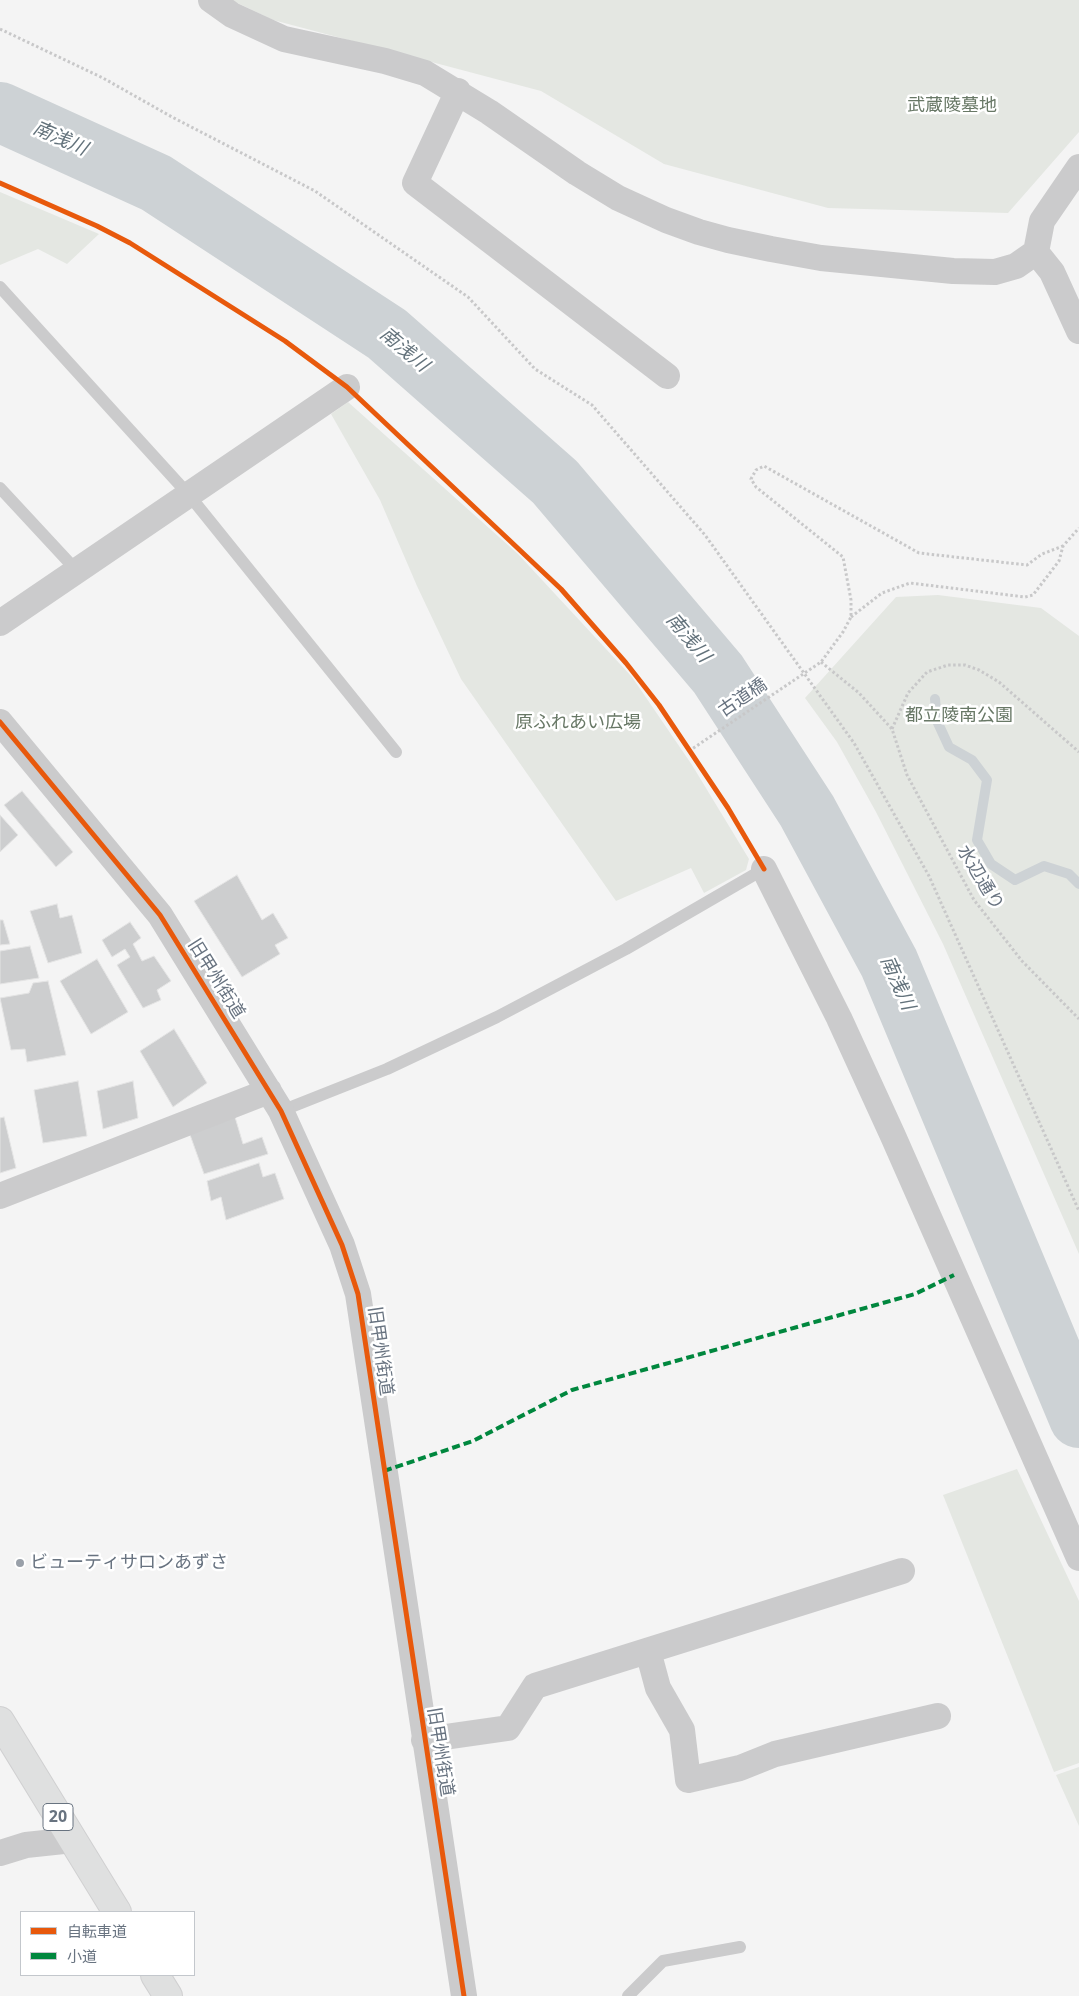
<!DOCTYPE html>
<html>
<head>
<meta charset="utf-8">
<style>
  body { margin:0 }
  #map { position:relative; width:1079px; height:1996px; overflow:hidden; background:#f4f4f4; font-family:"Noto Sans","Noto Sans JP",sans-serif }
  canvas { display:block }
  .legend { position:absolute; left:20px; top:1911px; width:175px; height:65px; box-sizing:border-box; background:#fff; border:1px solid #c3c7cc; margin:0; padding:6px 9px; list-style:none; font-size:15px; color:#687380 }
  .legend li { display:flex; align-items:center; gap:10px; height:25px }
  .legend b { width:25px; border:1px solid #c3c7cc }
</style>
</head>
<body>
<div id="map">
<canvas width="1079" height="1996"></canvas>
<ul class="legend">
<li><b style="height:6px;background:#e8590c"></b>自転車道</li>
<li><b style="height:6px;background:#00873e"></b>小道</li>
</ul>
</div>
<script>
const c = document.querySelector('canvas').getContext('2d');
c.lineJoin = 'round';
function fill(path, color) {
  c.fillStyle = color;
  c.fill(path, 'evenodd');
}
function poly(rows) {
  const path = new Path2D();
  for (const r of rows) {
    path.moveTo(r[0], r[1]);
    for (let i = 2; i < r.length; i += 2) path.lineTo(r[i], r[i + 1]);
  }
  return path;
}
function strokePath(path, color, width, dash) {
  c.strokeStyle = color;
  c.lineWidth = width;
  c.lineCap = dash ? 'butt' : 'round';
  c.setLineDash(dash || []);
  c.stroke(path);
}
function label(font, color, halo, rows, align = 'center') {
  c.font = font + ' "Noto Sans","Noto Sans JP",sans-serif';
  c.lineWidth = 5;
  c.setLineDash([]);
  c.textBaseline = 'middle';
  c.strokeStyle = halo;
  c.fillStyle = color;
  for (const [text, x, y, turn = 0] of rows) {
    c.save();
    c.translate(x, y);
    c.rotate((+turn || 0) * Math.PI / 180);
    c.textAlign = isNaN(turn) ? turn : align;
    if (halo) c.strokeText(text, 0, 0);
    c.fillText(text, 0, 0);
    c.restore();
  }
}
const green = poly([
  [231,0,1079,0,1079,132,1008,213,828,208,664,164,541,91,273,20],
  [0,192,99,234,67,264,38,249,0,265],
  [348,402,518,554,632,677,692,765,749,859,746,870,704,893,691,868,616,901,461,679,417,586,380,500,331,414],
  [938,595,1041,608,1079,636,1079,1254,943,944,876,812,837,742,805,698,896,597],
  [1017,1469,1079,1601,1079,1763,1054,1772,943,1495],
  [1079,1767,1079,1826,1056,1775]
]);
const stream = poly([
  [935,699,937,721,949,747,972,760,987,780,977,840,991,864,1015,880,1044,866,1069,874,1079,884]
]);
const river = poly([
  [0,112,156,183,387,334,555,482,718,674,807,811,889,963,1079,1418]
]);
const building = poly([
  [22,791,73,852,56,867,4,805,22,791],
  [0,815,18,835,0,852,0,815],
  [237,875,262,920,273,913,288,938,275,945,280,954,242,977,194,901,237,875],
  [57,904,60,918,72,915,82,953,48,963,30,911,57,904],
  [0,920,3,920,10,944,0,945,0,920],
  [130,922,141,938,133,944,142,961,154,956,171,981,157,990,161,1000,143,1008,117,965,130,957,125,949,112,957,102,940,130,922],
  [30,946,39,978,0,984,0,951,30,946],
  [97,959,128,1012,91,1034,60,981,97,959],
  [48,981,66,1055,27,1062,25,1049,11,1050,0,998,29,993,33,983,48,981],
  [174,1029,207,1083,173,1107,140,1051,174,1029],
  [78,1081,87,1136,43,1143,34,1090,78,1081],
  [133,1081,138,1118,103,1129,97,1091,133,1081],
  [4,1117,16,1168,0,1173,0,1118,4,1117],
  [235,1117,243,1144,262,1137,268,1154,204,1174,189,1132,235,1117],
  [259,1163,263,1177,275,1173,284,1199,226,1220,221,1197,211,1201,207,1181,259,1163]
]);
const path = poly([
  [0,29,103,78,172,117,315,191,468,297,535,369,592,405,705,535,854,743,929,876,1079,1211],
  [851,617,882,593,910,583,1025,597,1033,595,1059,561,1063,546,1079,528],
  [821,662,859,693,892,729,907,775,974,900,1022,961,1079,1019],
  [892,729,908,693,927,672,948,665,965,665,979,670,999,682,1079,752],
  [689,751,821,662,843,632,851,617,851,600,843,557,756,487,751,479,756,470,764,466,919,553,1027,565,1042,554,1063,546]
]);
const service = poly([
  [0,287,189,495,396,752],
  [0,488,77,571],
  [281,1111,387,1069,497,1017,626,949,764,869],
  [628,1996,663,1961,740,1947]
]);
const minor = poly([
  [211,0,232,15,284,39,385,61,425,73,489,112,577,173,618,198,666,220,699,232,728,240,771,249,821,258,953,271,995,272,1016,266,1036,252,1042,221,1079,167],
  [458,91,415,183,667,376],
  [1036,252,1052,272,1079,331],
  [0,623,347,387],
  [0,722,160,915,281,1111,342,1245,358,1294,464,1996],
  [764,869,839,1018,893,1136,1079,1558],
  [0,1196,269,1091],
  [648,1651,658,1688,682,1730,688,1780,740,1768,775,1754,938,1716],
  [424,1740,508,1728,535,1686,902,1571],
  [0,1853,26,1845,73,1840]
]);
const trunk = poly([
  [0,1721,117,1912],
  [155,1975,168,1996]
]);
const quiet = poly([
  [384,1471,473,1441,572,1390,915,1294,954,1275]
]);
const cycleway = poly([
  [0,183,97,226,130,243,285,341,347,387,561,589,626,663,659,705,728,808,764,869],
  [0,722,160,915,281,1111,342,1245,358,1294,464,1996]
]);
const markers = [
  [20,1563,5,"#99a0a9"]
];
const shields = [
  [58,1817,30]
];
const shieldNames = [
  ["20",58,1817]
];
const parkNames = [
  ["武蔵陵墓地",952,106],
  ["都立陵南公園",959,716],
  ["原ふれあい広場",578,723]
];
const streetNames = [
  ["古道橋",743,698,-34],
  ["水辺通り",980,878,59],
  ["旧甲州街道",216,979,58],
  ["旧甲州街道",380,1351,82],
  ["旧甲州街道",440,1752,81]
];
const poiNames = [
  ["ビューティサロンあずさ",30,1563]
];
const waterNames = [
  ["南浅川",60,139,24],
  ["南浅川",404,350,40],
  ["南浅川",688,638,50],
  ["南浅川",897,983,66]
];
fill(green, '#e4e7e2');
strokePath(stream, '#cdd2d5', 10);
strokePath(river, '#cdd2d5', 60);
fill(building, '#cdcecf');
strokePath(building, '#e4e4e4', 1);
strokePath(trunk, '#d0d0d1', 30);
strokePath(path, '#c8c8c9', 3, [2.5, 2.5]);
strokePath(service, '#cbcbcc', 12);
strokePath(minor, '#cbcbcc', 26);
strokePath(trunk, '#dfe0e0', 28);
strokePath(quiet, '#00873e', 4, [8, 4]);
strokePath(cycleway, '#e8590c', 5);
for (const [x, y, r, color] of markers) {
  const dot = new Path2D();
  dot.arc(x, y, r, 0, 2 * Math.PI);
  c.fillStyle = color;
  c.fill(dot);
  strokePath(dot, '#fff', 2);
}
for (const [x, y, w] of shields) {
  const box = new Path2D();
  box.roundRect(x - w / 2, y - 13.5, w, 27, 4);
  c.fillStyle = '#fff';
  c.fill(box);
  strokePath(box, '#687380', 1);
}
label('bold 16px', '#687380', null, shieldNames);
label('18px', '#687866', '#fff', parkNames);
label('18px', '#687380', '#fff', streetNames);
label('18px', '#687380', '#fff', poiNames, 'left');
label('italic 19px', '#64737c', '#fff', waterNames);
</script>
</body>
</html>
